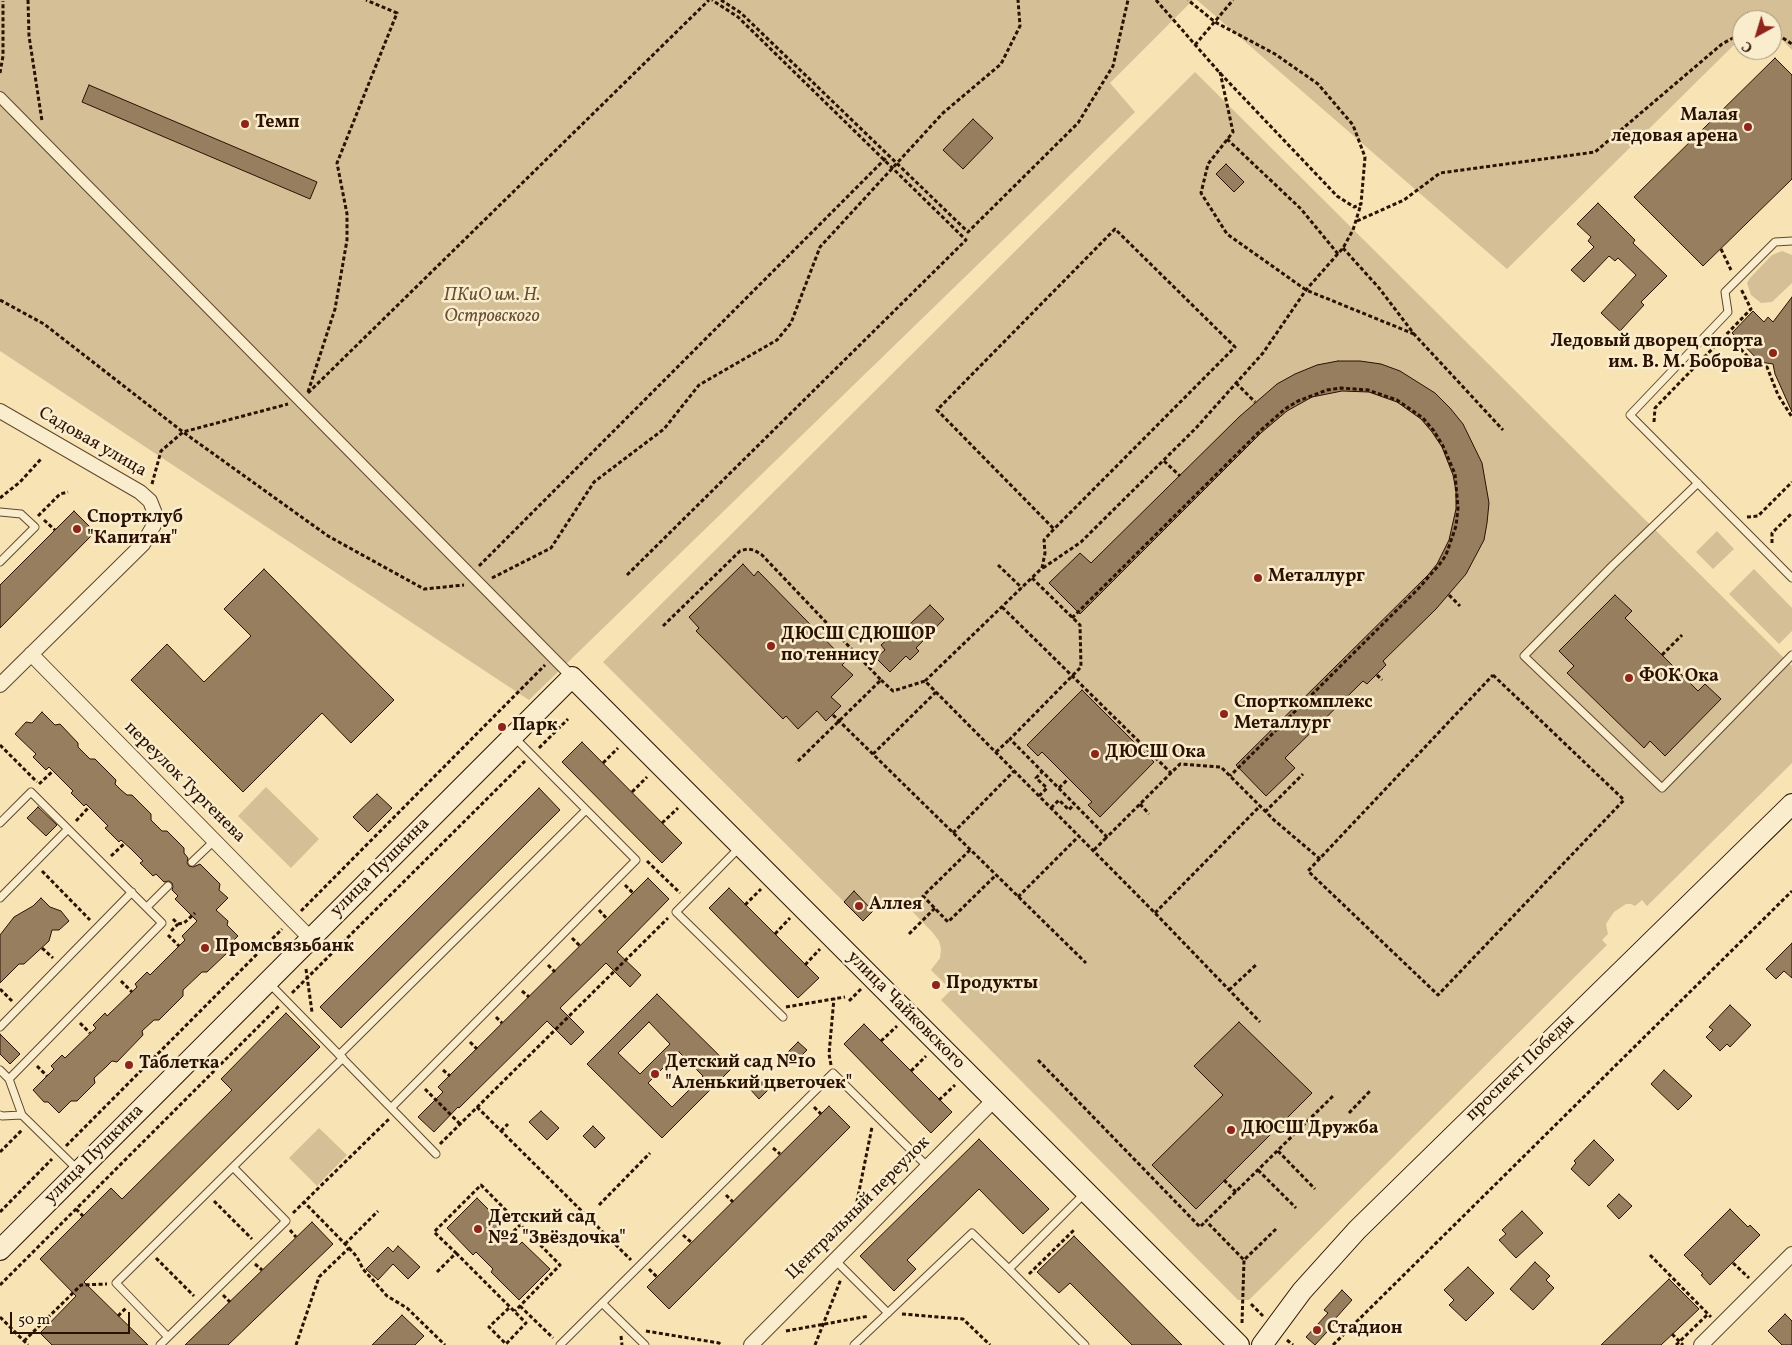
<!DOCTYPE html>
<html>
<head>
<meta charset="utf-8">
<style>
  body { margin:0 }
  #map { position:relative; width:1792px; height:1345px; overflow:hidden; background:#f8e3b4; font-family:Vollkorn,serif }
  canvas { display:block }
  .north { position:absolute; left:1732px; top:10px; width:50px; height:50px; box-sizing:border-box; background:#faedce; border:1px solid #a8957c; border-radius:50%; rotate:219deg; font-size:14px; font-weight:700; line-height:20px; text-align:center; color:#2c1101 }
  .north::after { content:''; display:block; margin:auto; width:18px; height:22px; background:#8f2418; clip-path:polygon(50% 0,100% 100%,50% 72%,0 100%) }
  .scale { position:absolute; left:10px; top:1312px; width:120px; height:22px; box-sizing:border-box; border:2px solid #2c1101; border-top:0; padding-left:6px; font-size:15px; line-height:18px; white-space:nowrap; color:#2c1101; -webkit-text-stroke:4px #faedce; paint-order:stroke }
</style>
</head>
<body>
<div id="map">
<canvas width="1792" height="1345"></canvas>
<div class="north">С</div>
<div class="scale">50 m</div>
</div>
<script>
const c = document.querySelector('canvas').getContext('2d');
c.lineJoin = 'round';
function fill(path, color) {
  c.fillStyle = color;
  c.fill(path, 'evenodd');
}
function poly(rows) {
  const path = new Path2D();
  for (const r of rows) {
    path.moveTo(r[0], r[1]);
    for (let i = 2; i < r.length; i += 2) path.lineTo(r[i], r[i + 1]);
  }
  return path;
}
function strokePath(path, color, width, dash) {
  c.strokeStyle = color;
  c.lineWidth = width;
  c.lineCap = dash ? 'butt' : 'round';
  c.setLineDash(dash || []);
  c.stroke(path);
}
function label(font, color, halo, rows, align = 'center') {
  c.font = font + ' Vollkorn,serif';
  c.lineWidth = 5;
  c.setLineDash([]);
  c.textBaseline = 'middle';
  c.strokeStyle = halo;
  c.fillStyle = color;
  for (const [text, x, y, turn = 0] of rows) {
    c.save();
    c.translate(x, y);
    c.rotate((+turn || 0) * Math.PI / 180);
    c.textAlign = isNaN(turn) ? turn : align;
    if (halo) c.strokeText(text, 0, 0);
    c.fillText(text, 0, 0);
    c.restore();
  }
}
const green = poly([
  [0,0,1193,0,1110,83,1135,112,529,700,0,351],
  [1197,0,1792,0,1792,50,1772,30,1772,20,1761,19,1759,20,1742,20,1742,37,1507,269],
  [1195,72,1792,666,1792,763,1647,906,1642,900,1635,906,1631,904,1626,904,1614,912,1606,924,1608,934,1602,940,1607,945,1249,1300,1238,1300,941,1000,951,990,931,970,940,958,941,949,939,941,933,933,909,908,901,903,893,902,885,903,873,911,854,892,844,902,603,662],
  [1782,251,1792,255,1792,283,1772,302,1761,303,1751,295,1747,283,1750,278,1772,255],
  [1717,531,1734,549,1713,569,1696,552],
  [1754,569,1792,608,1792,631,1779,644,1729,594],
  [266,787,319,839,291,868,238,816],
  [319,1128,347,1155,317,1186,289,1158]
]);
const building = poly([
  [1775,58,1792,75,1792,179,1703,266,1634,197,1775,58],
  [89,85,317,182,310,199,82,102,89,85],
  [973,119,993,138,963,169,943,150,973,119],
  [1226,164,1244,182,1234,192,1216,174,1226,164],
  [1598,203,1635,240,1633,243,1667,276,1641,302,1644,305,1620,331,1601,313,1636,275,1618,258,1615,261,1609,256,1584,282,1571,270,1594,247,1588,241,1591,237,1577,224,1598,203],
  [1792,297,1792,412,1775,374,1773,364,1760,362,1732,333,1753,311,1764,322,1768,317,1773,322,1792,297],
  [1338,361,1360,361,1381,364,1400,371,1435,393,1450,408,1463,424,1482,463,1489,503,1487,523,1484,540,1466,574,1436,609,1383,661,1386,665,1367,684,1363,681,1285,758,1295,768,1266,796,1236,765,1428,575,1437,564,1449,540,1456,509,1456,491,1453,475,1442,447,1432,432,1421,419,1397,402,1369,392,1342,391,1312,397,1287,411,1261,433,1080,614,1049,583,1080,553,1091,563,1239,417,1277,384,1295,374,1317,365,1338,361],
  [74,511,95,532,0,628,0,585,74,511],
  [743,564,754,576,758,571,846,661,842,665,853,675,831,697,841,706,826,721,817,711,798,729,786,716,783,719,696,631,699,628,689,617,743,564],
  [264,569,394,700,351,743,322,713,243,792,131,680,167,644,204,682,251,636,224,609,264,569],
  [1615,595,1632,611,1625,618,1698,691,1705,684,1721,699,1665,756,1650,741,1644,748,1567,673,1574,666,1559,651,1615,595],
  [930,605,944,619,916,648,919,651,910,660,906,656,890,672,876,658,885,650,881,645,890,637,893,640,930,605],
  [1082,690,1154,762,1100,817,1088,805,1092,802,1042,752,1038,756,1027,745,1082,690],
  [42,712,55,725,60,724,78,743,78,747,90,759,95,759,116,780,115,784,121,790,127,795,132,795,151,814,151,820,162,831,167,831,184,848,184,853,188,858,187,863,189,866,193,867,200,864,220,884,219,890,228,898,216,910,228,921,227,925,238,936,226,948,226,954,207,972,202,972,183,990,183,996,159,1020,154,1020,142,1031,143,1035,117,1062,112,1061,106,1067,94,1078,95,1083,77,1101,71,1101,59,1113,48,1102,44,1102,33,1090,54,1069,51,1066,62,1055,65,1058,96,1028,93,1025,105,1013,107,1016,137,987,135,984,147,972,150,975,185,940,182,936,197,921,175,899,178,896,172,890,173,887,172,883,169,881,164,882,156,874,153,876,140,863,143,861,131,849,121,840,119,842,105,828,108,826,86,804,84,806,71,793,73,791,49,767,46,770,33,757,36,754,15,734,26,722,32,723,42,712],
  [582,742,682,843,662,863,562,762,582,742],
  [539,788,560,810,341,1028,320,1007,539,788],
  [377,794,392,808,368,832,353,817,377,794],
  [38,807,57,825,46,836,27,818,38,807],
  [648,878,669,899,617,952,641,975,630,987,606,963,560,1008,584,1032,571,1045,547,1021,459,1108,458,1107,434,1132,418,1117,443,1092,438,1087,648,878],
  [729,888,819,978,798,998,709,908,729,888],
  [854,891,873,911,863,921,844,902,854,891],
  [41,898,50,907,61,911,69,921,59,930,52,930,49,941,24,964,19,964,0,983,0,935,14,917,33,906,41,898],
  [1792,943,1792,978,1784,971,1776,979,1766,969,1792,943],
  [657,994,732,1068,662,1138,587,1064,657,994],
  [649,1022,670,1044,640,1074,618,1053,649,1022],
  [679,1052,703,1076,672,1107,648,1083,679,1052],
  [1730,1005,1751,1025,1730,1047,1727,1044,1720,1051,1706,1037,1713,1030,1709,1027,1730,1005],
  [286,1013,320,1047,84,1282,148,1345,52,1345,40,1333,76,1296,40,1259,111,1188,122,1199,232,1090,221,1079,286,1013],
  [1239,1022,1312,1093,1196,1209,1152,1165,1223,1095,1194,1066,1239,1022],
  [864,1024,952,1112,931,1133,844,1044,864,1024],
  [0,1034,20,1054,10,1064,0,1054,0,1034],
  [798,1042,807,1050,796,1061,788,1052,798,1042],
  [1664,1070,1692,1096,1678,1110,1651,1084,1664,1070],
  [761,1078,770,1088,759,1099,750,1089,761,1078],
  [829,1106,850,1127,669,1309,647,1287,829,1106],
  [541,1111,559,1128,547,1140,529,1122,541,1111],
  [593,1126,605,1138,595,1148,583,1136,593,1126],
  [979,1139,1049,1209,1023,1234,979,1189,907,1260,916,1269,894,1291,860,1256,979,1139],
  [1594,1140,1614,1160,1589,1186,1571,1169,1576,1163,1574,1161,1594,1140],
  [1619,1194,1632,1206,1619,1219,1607,1206,1619,1194],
  [477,1198,503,1224,500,1227,519,1245,522,1242,550,1269,519,1300,491,1272,493,1269,476,1252,473,1255,447,1228,477,1198],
  [1730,1209,1748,1227,1750,1225,1760,1235,1710,1285,1701,1275,1703,1274,1684,1255,1730,1209],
  [1522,1211,1543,1233,1516,1258,1499,1240,1506,1234,1502,1230,1522,1211],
  [312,1222,333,1244,228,1345,185,1345,312,1222],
  [1074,1236,1182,1345,1132,1345,1070,1283,1059,1293,1037,1272,1074,1236],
  [398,1246,420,1267,408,1279,393,1264,378,1280,366,1269,388,1247,393,1252,398,1246],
  [1535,1262,1550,1276,1546,1280,1554,1288,1533,1310,1510,1289,1535,1262],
  [1468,1267,1494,1293,1466,1321,1449,1305,1454,1300,1444,1290,1468,1267],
  [1669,1279,1699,1309,1661,1345,1601,1345,1669,1279],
  [1342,1290,1352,1300,1335,1319,1337,1321,1315,1345,1306,1337,1328,1313,1324,1310,1342,1290],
  [1785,1314,1792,1321,1792,1345,1782,1345,1768,1331,1785,1314],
  [402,1315,424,1336,415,1345,372,1345,402,1315]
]);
const path = poly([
  [28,0,29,36,42,121],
  [721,0,741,13,968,232,1078,123,1113,66,1128,0],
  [1156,0,1219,72,1337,196,1354,207,1361,204,1365,157,1353,125,1318,84,1275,54,1215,22,1188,0],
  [1772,31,1792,44],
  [1195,45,1233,0],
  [1220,72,1233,132,1208,164,1201,193,1227,234,1306,290,1414,334],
  [0,73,3,56,3,1],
  [1227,139,1301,209,1338,254],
  [1357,221,1404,200,1440,173,1595,152,1722,44,1742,33],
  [1343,248,1379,288,1414,334,1503,430],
  [1721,249,1731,270],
  [0,300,44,324,183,432,328,536,424,589,464,585],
  [1727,335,1757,366,1767,367,1778,395,1792,417],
  [1236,383,1255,402],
  [308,392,335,309,347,240,347,214,337,163,397,13,366,0],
  [308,393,709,0],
  [1654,422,1655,408,1751,309,1741,289],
  [1164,461,1180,476],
  [152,484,161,451,183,432,288,404],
  [0,498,20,482,41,459],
  [38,516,60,494,68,492],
  [1747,517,1758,516,1792,482],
  [44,520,55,530],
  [1772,543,1772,533,1792,513],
  [998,565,1022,588],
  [479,566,888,156],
  [1043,568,1081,542,1196,428,1263,353,1306,290,1343,248,1353,230,1361,204],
  [627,575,966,240,738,17,712,0],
  [492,578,551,548,594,482,664,429,699,385,777,340,791,323,820,247,943,113,1001,64,1020,26,1018,0],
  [1032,578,1080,625,1081,667,1010,739,1107,837,1180,764,1221,767,1274,820,1320,859],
  [1449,595,1460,606],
  [1002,607,1171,773],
  [1072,618,1261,430,1285,409,1298,401,1327,390,1341,388,1368,390,1397,400,1423,418,1434,431,1443,446,1455,474,1458,508,1456,526,1446,555,1439,565,1418,589,1230,776],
  [663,626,740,551,747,549,754,550,762,555,881,680,796,763],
  [1662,655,1682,635],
  [1377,675,1382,680],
  [1493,675,1624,800,1438,995,1308,871,1493,675],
  [881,680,893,691,925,681,1155,913,1260,1022],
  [925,681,1042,568,1045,553,1044,540,1054,529,1235,347,1115,229,937,410,1054,529],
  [833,715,1086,963],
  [0,745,37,782],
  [539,748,568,719],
  [996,752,1010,739],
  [873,754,936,692],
  [603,763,618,748],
  [39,784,53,771],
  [1059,788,1068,779],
  [632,792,647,777],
  [1039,796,1047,788,1036,778,1042,772],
  [1140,804,1149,814],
  [1051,808,1059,800,1069,810,1074,804],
  [1265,812,1303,774],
  [76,821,89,807],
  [662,823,678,808],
  [953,833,1014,771],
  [970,850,923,896,948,922,996,875],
  [1094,850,1107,837],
  [111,856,125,843],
  [647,861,680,893],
  [42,871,90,920],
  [625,885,633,893],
  [1018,897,1079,836],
  [745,905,761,889],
  [599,910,607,919],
  [301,911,545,665],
  [1155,913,1260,806],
  [178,924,184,923,195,913],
  [171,931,178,924,172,918],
  [775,934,790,918],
  [909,934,935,908],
  [168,935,179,946],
  [572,938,580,946],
  [42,948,53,958],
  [548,965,555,972],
  [805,965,820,949],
  [306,969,312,1012],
  [121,981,132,992],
  [0,989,12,1001],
  [1229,990,1257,964],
  [522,991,529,997],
  [292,993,525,761],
  [849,1001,861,989],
  [786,1007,845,997],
  [496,1017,502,1023],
  [80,1023,90,1033],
  [881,1041,897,1026],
  [470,1042,477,1049],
  [1038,1060,1200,1227,1206,1221],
  [831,1065,829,1054,834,998],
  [37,1066,47,1076],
  [443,1070,450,1076],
  [911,1071,926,1056],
  [425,1089,460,1124],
  [939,1100,955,1085],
  [477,1107,631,1260],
  [814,1107,821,1114],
  [1349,1113,1370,1091],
  [501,1131,508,1124],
  [440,1144,668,918],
  [66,1146,282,929],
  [773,1148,780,1154],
  [1278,1151,1315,1189],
  [0,1152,22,1130],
  [1258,1170,1296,1208],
  [1224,1180,1236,1192],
  [726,1195,733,1202],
  [214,1201,252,1239],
  [599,1205,650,1153],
  [76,1209,83,1216],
  [0,1212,52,1159],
  [293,1213,389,1119],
  [853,1221,872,1127],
  [1276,1229,1244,1260,1206,1221,1333,1096],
  [290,1230,296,1237],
  [683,1235,692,1243],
  [509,1236,520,1225],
  [345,1244,378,1211],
  [349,1248,357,1257,363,1269,387,1296,407,1308,445,1345],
  [456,1253,526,1323,506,1344,489,1327,510,1307],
  [1650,1255,1711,1317],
  [156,1258,194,1296],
  [1733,1263,1749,1278],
  [255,1264,262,1270],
  [649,1269,657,1277],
  [437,1272,456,1253,434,1232,481,1185,560,1265,515,1311],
  [1029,1274,1075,1229],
  [0,1285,279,1006],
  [223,1295,230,1302],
  [1251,1304,1263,1316],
  [520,1306,553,1338],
  [902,1314,963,1319,990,1345],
  [118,1316,127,1307],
  [0,1317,28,1345],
  [1242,1323,1244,1260],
  [646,1331,719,1343,721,1345],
  [786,1331,869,1316],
  [1672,1334,1683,1345],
  [621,1336,622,1345],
  [1287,1340,1293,1345],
  [24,1341,81,1285,107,1284],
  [296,1345,319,1277,349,1248,304,1202],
  [815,1345,841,1279],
  [1333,1345,1792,891],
  [1676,1345,1708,1314]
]);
const service = poly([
  [1792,241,1775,242,1725,292,1728,312,1630,415,1792,578],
  [1698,483,1612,566,1524,656,1662,788,1792,655],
  [0,512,21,514,35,527,0,562],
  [0,823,31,792,162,923,9,1079],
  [739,848,676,912,783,1017],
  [192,862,214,841],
  [0,898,68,829],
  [147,907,168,886],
  [268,982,436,1154],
  [0,1027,132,892],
  [339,1055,586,810],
  [0,1070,9,1079,22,1115,77,1169],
  [391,1108,636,860,514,737],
  [0,1115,2,1116,22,1115],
  [835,1260,888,1313],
  [1009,1269,1085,1345],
  [602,1303,645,1345],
  [168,1337,286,1221,233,1167],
  [160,1345,168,1337,116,1283,343,1058],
  [560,1345,833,1073,928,1167],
  [854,1345,972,1233,1009,1269,1085,1193]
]);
const pedestrian = poly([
  [0,97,572,677]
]);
const minor = poly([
  [0,411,140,492,150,501,156,516,154,525,143,544,0,685],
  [31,654,311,939],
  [751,1345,994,1100],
  [1701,1345,1792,1254]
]);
const secondary = poly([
  [0,1250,572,677,1239,1345],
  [1262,1345,1302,1291,1357,1230,1792,804]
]);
const markers = [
  [245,124,5,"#8f2418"],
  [1748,127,5,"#8f2418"],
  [1773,353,5,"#8f2418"],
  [77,529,5,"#8f2418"],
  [1258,578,5,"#8f2418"],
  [771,646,5,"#8f2418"],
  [1629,678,5,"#8f2418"],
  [1224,714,5,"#8f2418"],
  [502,727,5,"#8f2418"],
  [1095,754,5,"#8f2418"],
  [859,906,5,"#8f2418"],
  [205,948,5,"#8f2418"],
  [936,985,5,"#8f2418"],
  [129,1065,5,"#8f2418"],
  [655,1074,5,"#8f2418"],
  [1231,1130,5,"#8f2418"],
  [478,1229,5,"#8f2418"],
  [1317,1330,5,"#8f2418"]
];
const poiNames = [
  ["Малая",1738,117,"right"],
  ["ледовая арена",1738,138,"right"],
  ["Темп",255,124],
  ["Ледовый дворец спорта",1763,343,"right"],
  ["им. В. М. Боброва",1763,364,"right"],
  ["Спортклуб",87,519],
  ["\"Капитан\"",87,540],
  ["Металлург",1268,578],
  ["ДЮСШ СДЮШОР",781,636],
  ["по теннису",781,657],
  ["ФОК Ока",1639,678],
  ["Спорткомплекс",1234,704],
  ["Металлург",1234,725],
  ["Парк",512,727],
  ["ДЮСШ Ока",1105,754],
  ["Аллея",869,906],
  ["Промсвязьбанк",215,948],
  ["Продукты",946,985],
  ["Детский сад №10",665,1064],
  ["\"Аленький цветочек\"",665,1085],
  ["Таблетка",139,1065],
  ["ДЮСШ Дружба",1241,1130],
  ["Детский сад",488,1219],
  ["№2 \"Звёздочка\"",488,1240],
  ["Стадион",1327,1330]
];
const parkNames = [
  ["ПКиО им. Н.",492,297],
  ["Островского",492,318]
];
const streetNames = [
  ["Садовая улица",92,443,30],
  ["переулок Тургенева",184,783,45],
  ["улица Пушкина",381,868,-45],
  ["улица Чайковского",905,1011,45],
  ["проспект Победы",1521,1069,-44],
  ["улица Пушкина",95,1155,-45],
  ["Центральный переулок",859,1209,-45]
];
fill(green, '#d5bf96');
fill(building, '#967e5e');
strokePath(building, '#2c1101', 1);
strokePath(service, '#5f462e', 9);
strokePath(pedestrian, '#5f462e', 12);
strokePath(minor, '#5f462e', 16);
strokePath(secondary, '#2c1101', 22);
strokePath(path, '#2c1101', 3, [4, 2.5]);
strokePath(service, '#faedce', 7);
strokePath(pedestrian, '#faedce', 10);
strokePath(minor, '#faedce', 14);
strokePath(secondary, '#faedce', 20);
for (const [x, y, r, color] of markers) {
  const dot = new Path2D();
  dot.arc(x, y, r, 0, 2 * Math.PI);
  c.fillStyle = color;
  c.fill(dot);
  strokePath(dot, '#faedce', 2);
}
label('bold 18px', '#2c1101', '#faedce', poiNames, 'left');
label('italic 18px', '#674e35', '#faedce', parkNames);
label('18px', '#2c1101', '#faedce', streetNames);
</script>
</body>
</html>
